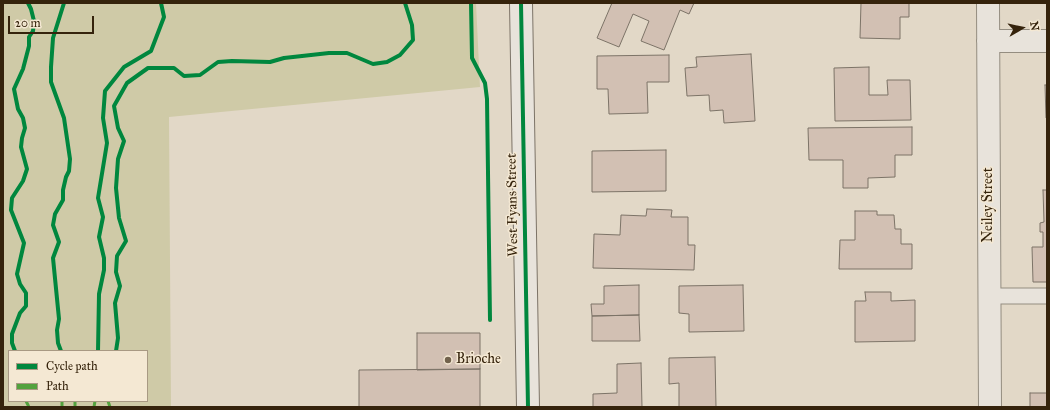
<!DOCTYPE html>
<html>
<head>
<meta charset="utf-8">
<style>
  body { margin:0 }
  #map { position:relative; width:1050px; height:410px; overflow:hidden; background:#e2d8c7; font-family:"IM FELL Great Primer",serif }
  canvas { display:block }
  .frame { position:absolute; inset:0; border:4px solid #35230c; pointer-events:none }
  .legend { position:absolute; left:8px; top:350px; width:140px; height:52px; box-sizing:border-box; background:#f4e8d3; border:1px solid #a89983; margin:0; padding:5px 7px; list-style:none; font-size:12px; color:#35230c }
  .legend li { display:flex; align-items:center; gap:8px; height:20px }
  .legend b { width:20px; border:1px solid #a89983 }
  .north { position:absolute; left:1002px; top:8px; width:40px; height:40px; -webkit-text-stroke:3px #f4e8d3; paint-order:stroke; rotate:81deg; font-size:11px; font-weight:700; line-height:16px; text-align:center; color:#35230c }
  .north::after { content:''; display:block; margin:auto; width:14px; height:18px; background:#35230c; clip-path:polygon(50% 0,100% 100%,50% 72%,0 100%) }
  .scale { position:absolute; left:8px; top:16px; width:86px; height:18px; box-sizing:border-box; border:2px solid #35230c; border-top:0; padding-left:5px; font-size:12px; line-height:14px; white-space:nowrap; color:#35230c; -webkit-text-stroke:3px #f4e8d3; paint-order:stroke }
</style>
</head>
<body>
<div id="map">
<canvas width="1050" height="410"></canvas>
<div class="frame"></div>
<ul class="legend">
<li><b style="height:5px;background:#00873e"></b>Cycle path</li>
<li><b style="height:5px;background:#53a23e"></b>Path</li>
</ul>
<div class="north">N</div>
<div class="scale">20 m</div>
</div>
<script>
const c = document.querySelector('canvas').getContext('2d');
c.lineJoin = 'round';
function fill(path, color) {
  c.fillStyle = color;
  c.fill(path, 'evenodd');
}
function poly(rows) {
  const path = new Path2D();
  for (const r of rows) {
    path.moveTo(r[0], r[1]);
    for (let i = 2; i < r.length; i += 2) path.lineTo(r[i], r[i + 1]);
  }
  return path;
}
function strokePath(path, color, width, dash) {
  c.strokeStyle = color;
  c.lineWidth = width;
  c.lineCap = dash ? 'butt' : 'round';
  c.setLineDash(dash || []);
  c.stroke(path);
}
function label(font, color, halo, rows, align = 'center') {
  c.font = font + ' "IM FELL Great Primer",serif';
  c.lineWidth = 3;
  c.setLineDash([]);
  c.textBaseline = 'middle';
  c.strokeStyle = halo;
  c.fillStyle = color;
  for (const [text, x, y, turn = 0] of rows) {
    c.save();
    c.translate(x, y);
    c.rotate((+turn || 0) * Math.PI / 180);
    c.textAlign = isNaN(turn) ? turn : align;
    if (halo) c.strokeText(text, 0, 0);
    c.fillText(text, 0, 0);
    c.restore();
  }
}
const green = poly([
  [3,3,476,3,480,87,169,117,171,407,3,407],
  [9,351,147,351,147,401,9,401]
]);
const building = poly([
  [612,3,694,3,689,14,680,10,664,50,641,41,649,21,633,14,619,47,597,38,612,3],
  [861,3,909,3,909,17,900,17,900,39,860,38,861,3],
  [751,54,755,121,724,123,723,110,710,111,709,95,687,96,685,68,697,67,696,57,751,54],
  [669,55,669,82,647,82,648,113,609,114,608,89,597,89,597,56,669,55],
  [869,67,869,95,888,95,887,80,910,80,911,120,835,121,834,68,869,67],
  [1045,85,1047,85,1047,118,1046,118,1045,85],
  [912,127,912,155,895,155,895,177,868,178,868,188,843,188,843,160,809,160,808,128,912,127],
  [666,150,666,191,592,192,592,151,666,150],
  [1043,190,1047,190,1047,282,1033,282,1032,247,1043,247,1043,232,1040,232,1040,223,1044,222,1043,190],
  [647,209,672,210,671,217,688,217,688,245,695,245,694,270,593,268,594,234,620,235,621,215,646,216,647,209],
  [855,211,877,211,877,215,894,215,895,229,901,229,901,244,912,244,912,269,839,269,840,240,855,240,855,211],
  [639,285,639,315,592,316,591,304,604,304,604,286,639,285],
  [743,285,744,331,689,332,689,314,679,313,679,286,743,285],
  [865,292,891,292,891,301,915,300,915,341,855,342,855,301,866,301,865,292],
  [639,315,640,341,592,341,592,316,639,315],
  [417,333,480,333,480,369,417,370,417,333],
  [715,357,716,407,679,407,679,383,669,384,669,358,715,357],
  [641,363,642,407,593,407,593,394,617,393,617,364,641,363],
  [480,369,480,407,359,407,359,370,480,369],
  [1030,393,1047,393,1047,407,1030,407,1030,393]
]);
const lane = poly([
  [989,296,1047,296]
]);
const street = poly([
  [988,3,990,407],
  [988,41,1047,41]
]);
const secondary = poly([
  [521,3,528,407]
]);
const quiet = poly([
  [26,401,29,407],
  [75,401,75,407],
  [108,401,110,407],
  [62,407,62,401],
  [94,407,95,401]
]);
const cycleway = poly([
  [471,3,472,58,485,83,487,99,490,320],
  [521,3,528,407],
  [15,351,12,343,12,334,20,313,26,306,26,293,20,284,17,274,24,243,11,210,12,198,23,181,27,169,21,147,22,138,25,128,23,118,18,109,14,89,23,69,29,46,29,37,33,31,34,21,31,9,28,3],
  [61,351,58,343,57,330,59,319,53,258,59,242,53,225,55,214,63,200,63,190,66,177,69,171,70,159,64,118,51,82,51,67,53,38,64,3],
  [98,351,99,294,104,270,104,258,99,237,103,217,98,198,107,143,103,118,105,91,124,67,151,51,164,17,161,3],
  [116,351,118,338,115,303,120,286,116,272,117,256,126,241,119,218,116,188,118,159,124,141,118,128,114,106,127,83,148,68,174,68,184,76,200,75,218,62,232,61,270,62,284,58,329,53,347,53,373,64,387,62,400,55,413,40,412,25,405,3]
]);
const markers = [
  [448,360,4,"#72624d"]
];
const streetNames = [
  ["West Fyans Street",513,205,-91],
  ["Neiley Street",989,205,-90]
];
const poiNames = [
  ["Brioche",456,360]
];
fill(green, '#cfcaa7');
fill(building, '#d2c0b3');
strokePath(building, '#7c7367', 1);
strokePath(lane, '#948d80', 17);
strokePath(street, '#948d80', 24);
strokePath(secondary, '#7c7367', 24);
strokePath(lane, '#e8e3db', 15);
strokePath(street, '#e8e3db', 22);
strokePath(secondary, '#e8e3db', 22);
strokePath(quiet, '#53a23e', 3, [6, 3]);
strokePath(cycleway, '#00873e', 4);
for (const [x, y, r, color] of markers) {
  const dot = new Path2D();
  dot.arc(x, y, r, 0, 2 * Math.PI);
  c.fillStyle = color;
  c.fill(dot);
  strokePath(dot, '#f4e8d3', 1.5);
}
label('14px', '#35230c', '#f4e8d3', streetNames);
label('14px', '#35230c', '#f4e8d3', poiNames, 'left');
</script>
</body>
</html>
